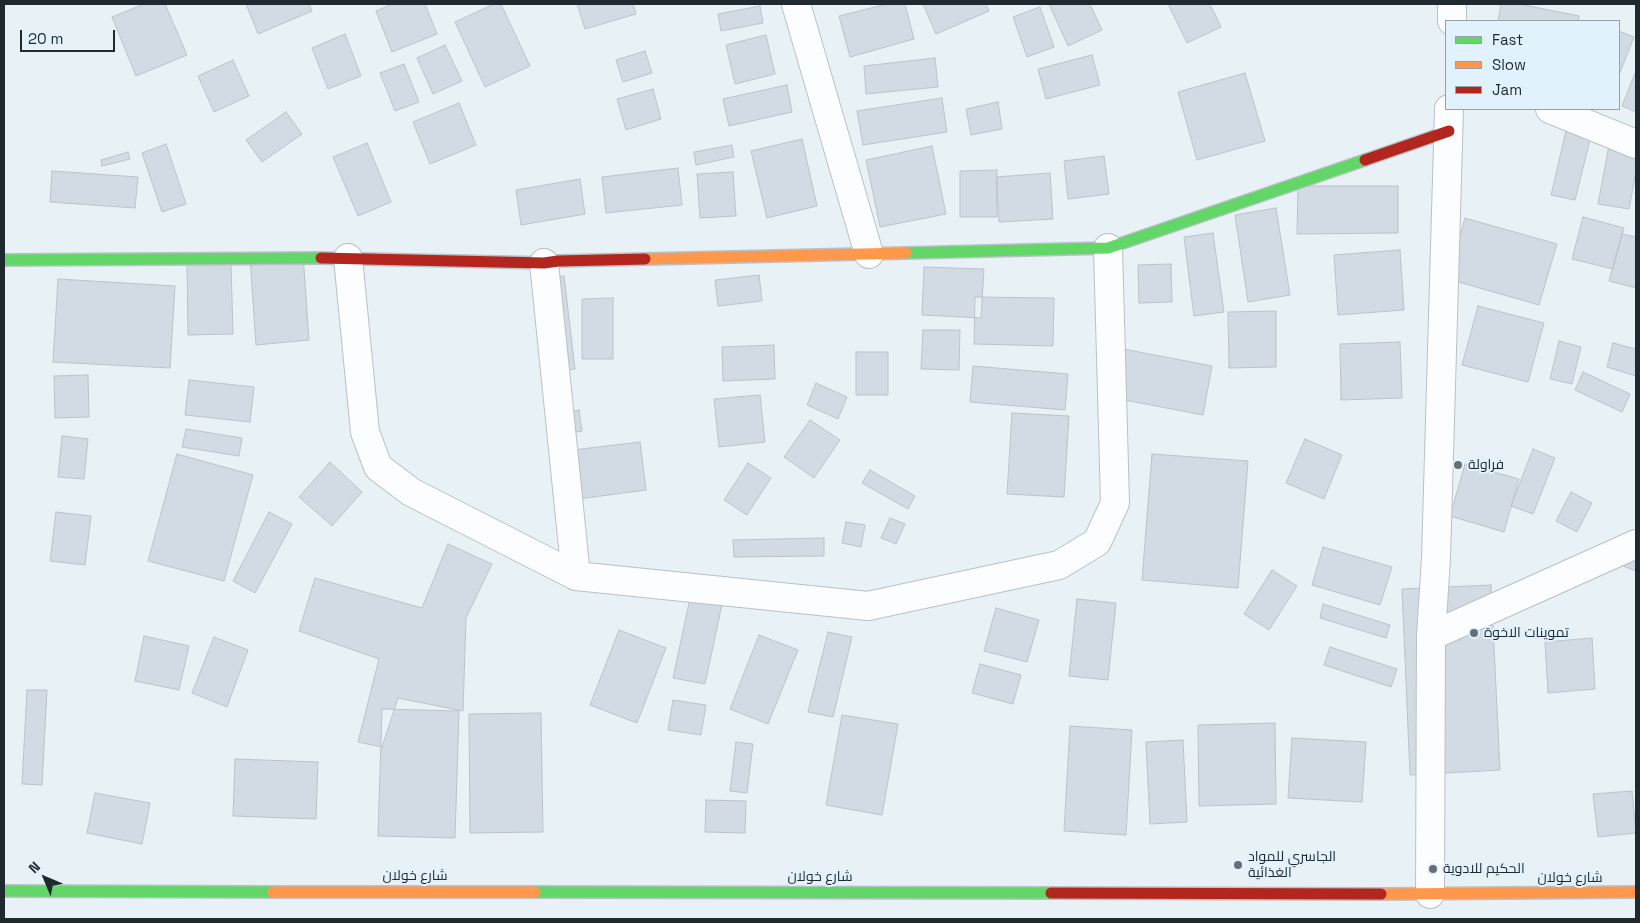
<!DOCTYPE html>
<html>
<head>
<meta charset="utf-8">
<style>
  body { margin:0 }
  #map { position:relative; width:1640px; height:923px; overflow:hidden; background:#e8f1f6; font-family:"Space Grotesk",sans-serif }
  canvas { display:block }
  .frame { position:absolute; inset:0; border:5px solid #1f292f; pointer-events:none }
  .legend { position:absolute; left:1445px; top:20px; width:175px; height:90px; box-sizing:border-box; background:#e2f2fc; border:1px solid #94a2aa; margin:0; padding:6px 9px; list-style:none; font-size:15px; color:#1f292f }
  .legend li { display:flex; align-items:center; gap:10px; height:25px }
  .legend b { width:25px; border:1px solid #94a2aa }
  .north { position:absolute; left:20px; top:853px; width:50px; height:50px; -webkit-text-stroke:4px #e2f2fc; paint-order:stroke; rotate:315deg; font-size:14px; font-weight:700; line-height:20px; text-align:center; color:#1f292f }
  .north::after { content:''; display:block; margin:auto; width:18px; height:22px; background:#1f292f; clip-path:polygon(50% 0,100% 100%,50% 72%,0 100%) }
  .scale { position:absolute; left:20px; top:30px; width:95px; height:22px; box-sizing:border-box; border:2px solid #1f292f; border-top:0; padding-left:6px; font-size:15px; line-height:18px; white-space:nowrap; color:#1f292f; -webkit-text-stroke:4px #e2f2fc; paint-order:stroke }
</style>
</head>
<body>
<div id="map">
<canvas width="1640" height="923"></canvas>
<div class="frame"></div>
<ul class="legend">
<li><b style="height:6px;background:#63d668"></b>Fast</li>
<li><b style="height:6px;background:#ff974d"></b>Slow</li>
<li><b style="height:6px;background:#b3261e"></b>Jam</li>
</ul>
<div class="north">N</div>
<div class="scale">20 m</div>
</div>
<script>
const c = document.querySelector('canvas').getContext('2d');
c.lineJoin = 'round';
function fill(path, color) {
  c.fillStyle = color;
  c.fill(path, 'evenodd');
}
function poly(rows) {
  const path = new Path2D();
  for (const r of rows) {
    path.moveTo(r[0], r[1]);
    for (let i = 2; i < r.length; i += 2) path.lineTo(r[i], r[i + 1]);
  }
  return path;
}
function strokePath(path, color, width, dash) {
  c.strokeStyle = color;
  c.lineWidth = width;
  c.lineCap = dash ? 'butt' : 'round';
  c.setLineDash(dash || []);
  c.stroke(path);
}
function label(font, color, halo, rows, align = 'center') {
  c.font = font + ' "Space Grotesk",Cairo,sans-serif';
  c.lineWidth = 4;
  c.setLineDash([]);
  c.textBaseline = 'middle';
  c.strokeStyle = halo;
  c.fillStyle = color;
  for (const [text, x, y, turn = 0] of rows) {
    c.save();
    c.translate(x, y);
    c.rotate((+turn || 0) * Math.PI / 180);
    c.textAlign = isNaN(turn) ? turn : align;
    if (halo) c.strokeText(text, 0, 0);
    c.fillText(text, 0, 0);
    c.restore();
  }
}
const building = poly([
  [144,4,165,4,187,55,136,76,112,17,144,4],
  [246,4,309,4,312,11,258,34,246,4],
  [392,4,425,4,437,34,392,52,376,11,392,4],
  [494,4,501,4,530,66,485,87,455,22,494,4],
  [577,4,633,4,636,14,585,29,577,4],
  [887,4,905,4,914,39,850,57,839,16,887,4],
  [923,4,986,4,989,11,936,34,923,4],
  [1049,4,1090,4,1102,30,1068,46,1049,4],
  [1168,4,1210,4,1221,27,1187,43,1168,4],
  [1501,4,1519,4,1579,16,1578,21,1498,21,1501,4],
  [760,6,763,23,721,31,718,14,760,6],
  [1040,7,1054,47,1027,57,1013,17,1040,7],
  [1619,31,1634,37,1619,75,1619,31],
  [345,34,361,76,328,89,312,48,345,34],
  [766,35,775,74,735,84,726,45,766,35],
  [445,45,462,81,433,94,417,58,445,45],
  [645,51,652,73,623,82,616,60,645,51],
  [1092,55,1100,85,1046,99,1038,69,1092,55],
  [935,58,938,87,866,94,864,66,935,58],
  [233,60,249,96,214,112,198,76,233,60],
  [404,64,419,102,395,111,380,73,404,64],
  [1636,71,1636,112,1622,106,1636,71],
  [1245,73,1265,141,1197,160,1178,92,1245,73],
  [787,85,792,112,729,126,723,99,787,85],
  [653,89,661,119,626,130,617,99,653,89],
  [942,98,947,132,863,145,857,111,942,98],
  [998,102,1002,129,971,135,966,109,998,102],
  [459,103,476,145,430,164,413,122,459,103],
  [286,112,302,134,262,162,246,140,286,112],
  [1569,118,1594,124,1575,200,1551,195,1569,118],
  [802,139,817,206,767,218,751,151,802,139],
  [1610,140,1636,144,1636,172,1629,209,1598,204,1610,140],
  [367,143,391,202,358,216,333,157,367,143],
  [166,144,186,204,162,212,142,153,166,144],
  [732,145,734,157,696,165,694,152,732,145],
  [932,146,946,214,880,227,866,160,932,146],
  [128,152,130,159,102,166,101,160,128,152],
  [1104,156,1109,194,1068,199,1064,161,1104,156],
  [678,168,682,205,606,213,602,177,678,168],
  [997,170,997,217,960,217,960,171,997,170],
  [52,171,138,177,135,208,50,202,52,171],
  [733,172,736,216,700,218,697,174,733,172],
  [1050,173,1053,219,999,222,996,177,1050,173],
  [580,179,585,214,521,225,516,190,580,179],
  [1298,186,1398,186,1398,233,1297,234,1298,186],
  [1276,208,1290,295,1248,302,1235,215,1276,208],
  [1583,217,1624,228,1613,269,1572,259,1583,217],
  [1465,218,1557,244,1539,305,1448,279,1465,218],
  [1213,233,1224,312,1194,316,1184,237,1213,233],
  [1622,234,1636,237,1636,288,1609,281,1622,234],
  [1400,250,1404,310,1338,315,1334,255,1400,250],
  [303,254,309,340,256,345,250,258,303,254],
  [231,264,233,334,188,335,187,265,231,264],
  [1171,264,1172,302,1139,303,1138,265,1171,264],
  [924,267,984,269,981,318,922,315,924,267],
  [759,275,762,301,718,306,715,280,759,275],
  [564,276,575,369,552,372,540,279,564,276],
  [58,279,175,286,170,368,53,362,58,279],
  [975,297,1054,298,1053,346,974,344,975,297],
  [613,298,613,359,582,359,582,299,613,298],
  [1478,306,1544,323,1528,382,1462,365,1478,306],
  [1276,311,1276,367,1229,368,1228,312,1276,311],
  [923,330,960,330,959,370,921,369,923,330],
  [1559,341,1581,347,1572,384,1550,379,1559,341],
  [1400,342,1402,398,1341,400,1340,344,1400,342],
  [1613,343,1636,349,1636,376,1607,367,1613,343],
  [774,345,775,379,723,381,722,347,774,345],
  [1113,347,1212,366,1203,415,1104,396,1113,347],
  [856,352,888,352,888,395,856,395,856,352],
  [973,366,1068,374,1065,410,970,402,973,366],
  [1583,372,1630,394,1622,412,1575,390,1583,372],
  [88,375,89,417,55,418,54,376,88,375],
  [189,380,254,387,250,422,185,415,189,380],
  [816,383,847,397,838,419,807,405,816,383],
  [760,395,765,442,719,447,714,399,760,395],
  [579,410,582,431,562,435,559,414,579,410],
  [1012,413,1069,416,1064,497,1007,494,1012,413],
  [810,420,840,440,814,478,784,457,810,420],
  [186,429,242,438,239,456,182,447,186,429],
  [62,436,88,439,84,479,58,477,62,436],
  [1305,439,1342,455,1324,499,1286,483,1305,439],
  [640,442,646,490,571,500,565,451,640,442],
  [1533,449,1555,458,1533,514,1511,506,1533,449],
  [177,454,253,475,224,581,148,561,177,454],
  [1152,454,1248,461,1238,588,1142,580,1152,454],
  [330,462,362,492,332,526,299,497,330,462],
  [748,463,771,478,747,515,724,500,748,463],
  [1465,464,1519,479,1504,532,1450,516,1465,464],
  [870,470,915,496,908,509,862,483,870,470],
  [1571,492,1592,503,1577,532,1556,521,1571,492],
  [56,512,91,516,85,565,50,561,56,512],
  [269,512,292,524,255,593,233,581,269,512],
  [890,518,905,524,896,544,881,538,890,518],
  [846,522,865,525,861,547,842,543,846,522],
  [1636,535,1636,571,1623,566,1636,535],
  [824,538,824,556,734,557,733,540,824,538],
  [448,544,492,564,466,618,463,711,398,698,382,747,358,742,379,659,299,631,315,578,422,608,448,544],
  [1323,547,1392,567,1380,605,1312,585,1323,547],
  [1272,570,1297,586,1269,630,1244,614,1272,570],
  [1491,585,1500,770,1410,775,1402,589,1491,585],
  [692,589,724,595,705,684,673,678,692,589],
  [1077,599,1116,603,1108,680,1069,676,1077,599],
  [1323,604,1390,625,1386,638,1320,618,1323,604],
  [996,608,1039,620,1027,662,984,651,996,608],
  [619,630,666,648,637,723,590,705,619,630],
  [828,632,852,637,833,717,808,712,828,632],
  [759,635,798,650,768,724,730,709,759,635],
  [144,636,189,646,179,690,135,681,144,636],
  [214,637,248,650,227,707,192,693,214,637],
  [1592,638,1595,689,1548,693,1545,642,1592,638],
  [1330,647,1397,669,1391,687,1324,665,1330,647],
  [980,664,1021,675,1013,704,972,693,980,664],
  [27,690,47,690,42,785,22,784,27,690],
  [673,700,706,705,701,735,668,730,673,700],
  [382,709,459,711,455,838,378,836,382,709],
  [541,713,543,832,470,833,469,714,541,713],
  [842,715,898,724,882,815,826,805,842,715],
  [1275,723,1276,804,1199,806,1198,725,1275,723],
  [1070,726,1132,730,1126,835,1064,831,1070,726],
  [1292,738,1366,742,1362,802,1288,798,1292,738],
  [1183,740,1187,822,1150,824,1146,742,1183,740],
  [736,742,753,744,747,793,730,791,736,742],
  [235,759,318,762,316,819,233,816,235,759],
  [1632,791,1636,833,1598,837,1593,794,1632,791],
  [95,793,150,803,142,844,87,833,95,793],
  [706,800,746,801,745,833,705,832,706,800]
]);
const street = poly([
  [796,4,869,254],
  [1452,21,1452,4],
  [1550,109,1636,144],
  [348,258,365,432,378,467,411,492,576,576,868,606,1059,565,1097,542,1115,503,1108,248],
  [544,263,576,576],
  [1431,636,1636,544],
  [1430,894,1431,636,1436,558,1449,109]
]);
const fast = poly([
  [906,253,1108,248,1365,160],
  [4,260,321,258],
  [4,891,273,892],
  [535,892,1051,893]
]);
const slow = poly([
  [645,259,906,253],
  [273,892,535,892],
  [1381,894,1636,892]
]);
const jam = poly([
  [1365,160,1449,131],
  [321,258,544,263,558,261,645,259],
  [1051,893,1381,894]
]);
const markers = [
  [1458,465,5,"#656f75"],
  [1474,633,5,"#656f75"],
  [1238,865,5,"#656f75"],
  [1433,869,5,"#656f75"]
];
const poiNames = [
  ["فراولة",1468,465],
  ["تموينات الاخوة",1484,633],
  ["الجاسري للمواد",1248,857],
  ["الغذائية",1248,873],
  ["الحكيم للادوية",1443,869]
];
const streetNames = [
  ["شارع خولان",415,876],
  ["شارع خولان",820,877],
  ["شارع خولان",1570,878]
];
fill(building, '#d2dae3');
strokePath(building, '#bcc2c8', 1);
strokePath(street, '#b9c1c7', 30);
strokePath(fast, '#b9c1c7', 14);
strokePath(slow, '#b9c1c7', 14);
strokePath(jam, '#b9c1c7', 14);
strokePath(street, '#fcfdfe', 28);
strokePath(fast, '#63d668', 11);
strokePath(slow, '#ff974d', 11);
strokePath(jam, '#b3261e', 11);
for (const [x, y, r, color] of markers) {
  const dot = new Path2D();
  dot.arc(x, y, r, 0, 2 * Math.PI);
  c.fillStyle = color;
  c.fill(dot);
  strokePath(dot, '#e2f2fc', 2);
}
label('14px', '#1f292f', '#e2f2fc', poiNames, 'left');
label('14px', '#1f292f', '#e2f2fc', streetNames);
</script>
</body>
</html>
